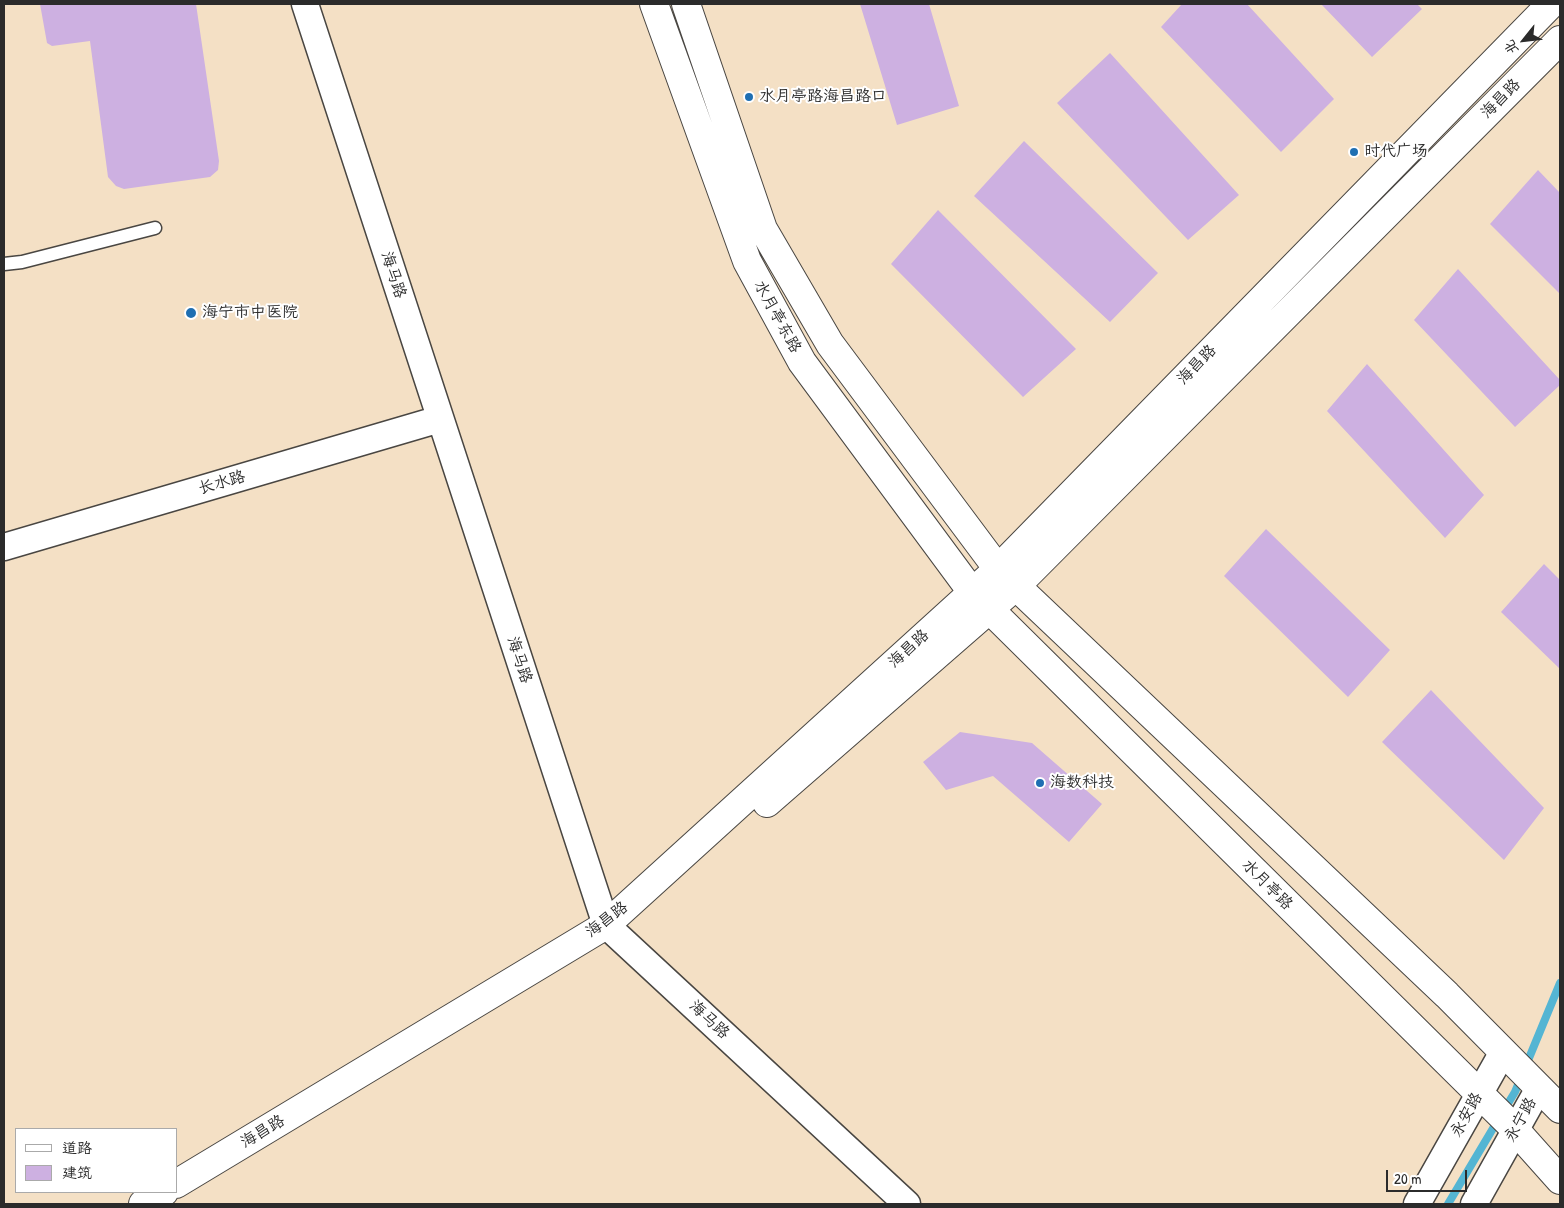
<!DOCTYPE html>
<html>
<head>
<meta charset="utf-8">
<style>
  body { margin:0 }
  #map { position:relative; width:1564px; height:1208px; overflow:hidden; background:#f4e0c5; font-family:"Patrick Hand","LXGW WenKai TC",sans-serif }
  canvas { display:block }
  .frame { position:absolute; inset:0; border:5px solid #2b2b2b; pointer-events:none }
  .legend { position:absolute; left:15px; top:1128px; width:162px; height:65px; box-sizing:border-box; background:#fff; border:1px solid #aaa; margin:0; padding:6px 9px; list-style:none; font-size:15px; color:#2b2b2b }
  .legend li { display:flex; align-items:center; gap:10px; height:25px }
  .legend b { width:25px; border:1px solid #aaa }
  .north { position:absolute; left:1499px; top:15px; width:50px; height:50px; -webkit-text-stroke:4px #fff; paint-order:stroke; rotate:241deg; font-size:14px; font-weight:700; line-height:20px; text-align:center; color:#2b2b2b }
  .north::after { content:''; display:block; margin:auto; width:18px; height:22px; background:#2b2b2b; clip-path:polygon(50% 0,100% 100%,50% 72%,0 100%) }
  .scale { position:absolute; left:1386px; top:1170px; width:81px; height:22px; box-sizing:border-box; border:2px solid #2b2b2b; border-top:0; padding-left:6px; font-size:15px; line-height:18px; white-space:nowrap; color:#2b2b2b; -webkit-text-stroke:4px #fff; paint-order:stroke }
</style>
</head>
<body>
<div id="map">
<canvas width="1564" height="1208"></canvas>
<div class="frame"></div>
<ul class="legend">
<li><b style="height:6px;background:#fff"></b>道路</li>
<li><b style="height:14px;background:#cdb0e1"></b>建筑</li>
</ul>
<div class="north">北</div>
<div class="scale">20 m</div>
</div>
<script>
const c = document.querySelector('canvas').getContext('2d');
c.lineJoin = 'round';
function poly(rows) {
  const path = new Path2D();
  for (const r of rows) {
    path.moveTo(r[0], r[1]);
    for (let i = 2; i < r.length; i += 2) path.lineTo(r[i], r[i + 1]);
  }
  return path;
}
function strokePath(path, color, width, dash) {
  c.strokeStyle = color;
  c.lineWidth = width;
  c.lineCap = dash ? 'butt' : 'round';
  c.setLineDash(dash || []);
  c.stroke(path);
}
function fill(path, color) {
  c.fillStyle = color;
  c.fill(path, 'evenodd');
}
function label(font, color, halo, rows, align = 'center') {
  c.font = font + ' "Patrick Hand","LXGW WenKai TC",sans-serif';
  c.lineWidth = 4;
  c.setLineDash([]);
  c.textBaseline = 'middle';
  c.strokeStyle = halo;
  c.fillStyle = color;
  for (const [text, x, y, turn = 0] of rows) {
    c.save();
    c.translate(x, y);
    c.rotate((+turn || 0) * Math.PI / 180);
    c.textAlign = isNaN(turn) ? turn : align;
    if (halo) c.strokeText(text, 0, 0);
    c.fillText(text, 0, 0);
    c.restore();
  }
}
const stream = poly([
  [1504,1110,1515,1092,1560,983],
  [1448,1204,1498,1120]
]);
const building = poly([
  [40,4,196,4,219,161,218,170,210,177,124,189,116,186,108,177,90,41,52,46,47,43],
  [860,4,929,4,959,106,897,125],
  [1182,4,1247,4,1334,99,1281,152,1161,27],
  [1321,4,1417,4,1422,9,1372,57],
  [1110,53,1239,195,1188,240,1057,103],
  [1024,141,1158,273,1110,322,974,196],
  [1538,170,1560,193,1560,294,1490,224],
  [938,210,1076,349,1023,397,891,264],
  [1458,269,1560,380,1560,385,1515,427,1414,320],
  [1367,364,1484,495,1445,538,1327,411],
  [1266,529,1390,650,1348,697,1224,576],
  [1544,564,1560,580,1560,669,1501,612],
  [1431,690,1544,808,1504,860,1382,742],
  [960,732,1032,743,1102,804,1069,842,993,776,946,790,923,762]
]);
const service = poly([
  [4,264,22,262,155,228]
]);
const minor = poly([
  [305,4,606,925,907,1204],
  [4,547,440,419],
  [1417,1204,1503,1052],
  [1474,1204,1539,1088]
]);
const secondary = poly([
  [654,4,747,261,802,362,972,592,1510,1124,1560,1180],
  [686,4,763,229,830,344,998,569,1447,995,1560,1109]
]);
const primary = poly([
  [767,803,1016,586,1560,40],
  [176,1184,606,925,998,569,1551,4],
  [143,1204,164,1192]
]);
const markers = [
  [749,97,5,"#1f6fb2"],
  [1354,152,5,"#1f6fb2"],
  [191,313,6,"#1f6fb2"],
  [1040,783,5,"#1f6fb2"]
];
const poiNames = [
  ["水月亭路海昌路口",759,97],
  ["时代广场",1364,152],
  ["海宁市中医院",202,313],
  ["海数科技",1050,783]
];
const streetNames = [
  ["海昌路",1501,99,-45],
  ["海马路",393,275,72],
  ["水月亭东路",777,317,61],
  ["海昌路",1197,365,-46],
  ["长水路",222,483,-16],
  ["海昌路",909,649,-42],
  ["海马路",519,660,72],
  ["水月亭路",1267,885,45],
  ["海昌路",607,920,-37],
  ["海马路",709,1020,43],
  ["永安路",1467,1115,-61],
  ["永宁路",1521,1120,-61],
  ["海昌路",263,1132,-31]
];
strokePath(stream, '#54b5d3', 8);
fill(building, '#cdb0e1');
strokePath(service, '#494642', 15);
strokePath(minor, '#494642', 29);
strokePath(secondary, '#494642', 30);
strokePath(primary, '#494642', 30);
strokePath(service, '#fff', 12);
strokePath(minor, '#fff', 26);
strokePath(secondary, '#fff', 28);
strokePath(primary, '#fff', 28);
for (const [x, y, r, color] of markers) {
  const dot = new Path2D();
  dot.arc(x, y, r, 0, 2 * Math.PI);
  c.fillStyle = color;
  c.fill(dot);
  strokePath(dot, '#fff', 2);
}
label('16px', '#2b2b2b', '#fff', poiNames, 'left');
label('16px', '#2b2b2b', '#fff', streetNames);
</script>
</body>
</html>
